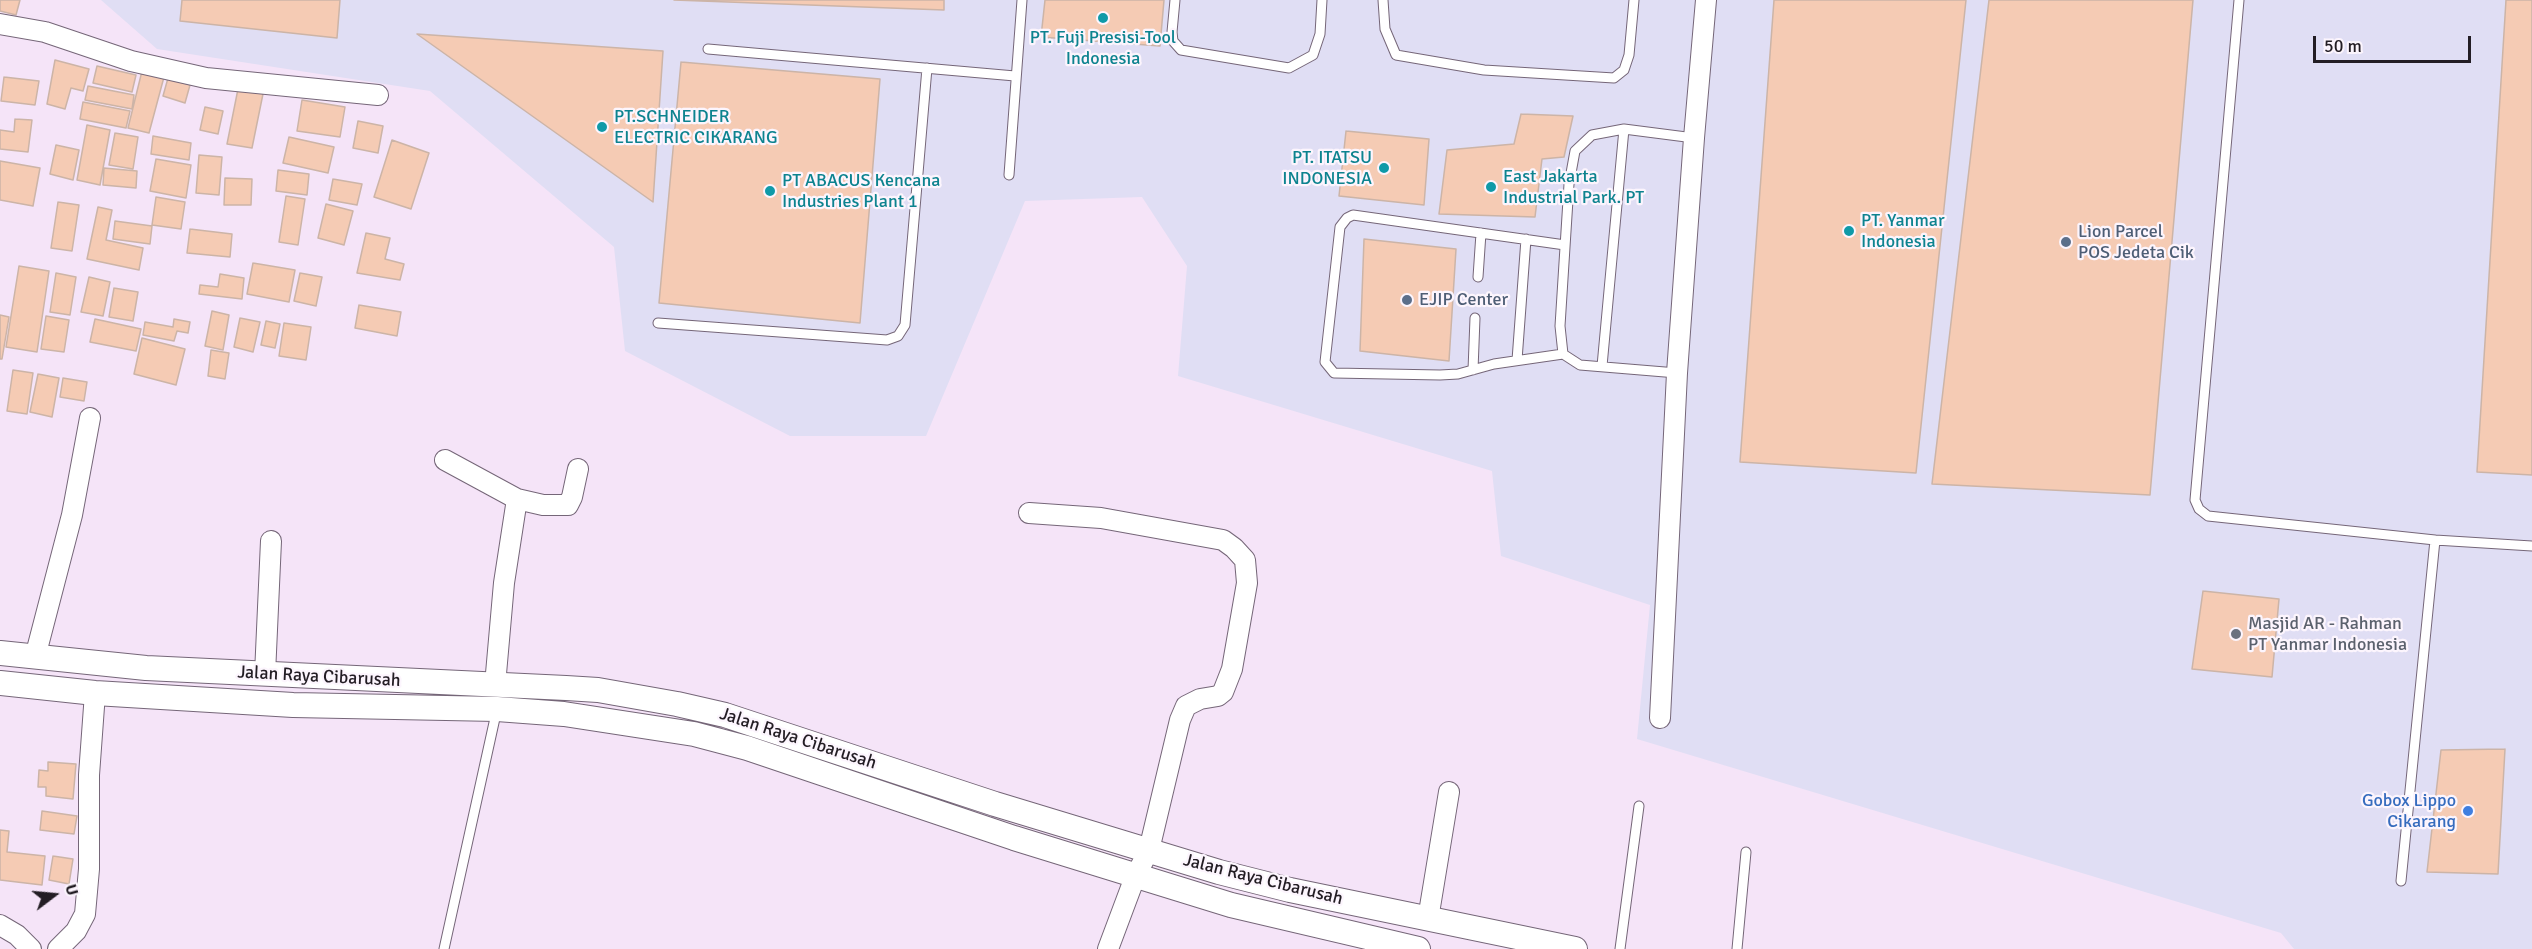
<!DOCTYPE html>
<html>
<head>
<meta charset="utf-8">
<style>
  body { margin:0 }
  #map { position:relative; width:2532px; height:949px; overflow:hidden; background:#f5e4f8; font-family:Signika,sans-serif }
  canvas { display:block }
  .north { position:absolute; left:24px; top:865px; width:60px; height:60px; -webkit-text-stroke:4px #fcf5fd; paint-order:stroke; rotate:74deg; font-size:16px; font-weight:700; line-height:24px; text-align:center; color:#231d24 }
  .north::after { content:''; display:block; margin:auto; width:21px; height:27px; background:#231d24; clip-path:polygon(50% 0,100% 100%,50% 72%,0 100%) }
  .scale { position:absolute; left:2313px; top:36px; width:158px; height:27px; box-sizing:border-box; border:3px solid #231d24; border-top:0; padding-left:8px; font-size:18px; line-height:21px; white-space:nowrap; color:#231d24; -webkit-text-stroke:4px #fcf5fd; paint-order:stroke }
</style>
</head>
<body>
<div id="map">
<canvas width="2532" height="949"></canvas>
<div class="north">U</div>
<div class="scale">50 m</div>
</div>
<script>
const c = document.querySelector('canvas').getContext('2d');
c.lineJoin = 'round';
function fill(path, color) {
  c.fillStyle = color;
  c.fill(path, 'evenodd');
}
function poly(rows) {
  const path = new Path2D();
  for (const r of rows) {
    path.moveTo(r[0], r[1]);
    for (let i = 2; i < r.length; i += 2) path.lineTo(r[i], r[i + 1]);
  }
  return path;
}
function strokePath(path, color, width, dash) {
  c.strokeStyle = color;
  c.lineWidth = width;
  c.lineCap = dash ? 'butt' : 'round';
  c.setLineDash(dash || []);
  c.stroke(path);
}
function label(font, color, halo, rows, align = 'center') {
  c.font = font + ' Signika,sans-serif';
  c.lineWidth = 4.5;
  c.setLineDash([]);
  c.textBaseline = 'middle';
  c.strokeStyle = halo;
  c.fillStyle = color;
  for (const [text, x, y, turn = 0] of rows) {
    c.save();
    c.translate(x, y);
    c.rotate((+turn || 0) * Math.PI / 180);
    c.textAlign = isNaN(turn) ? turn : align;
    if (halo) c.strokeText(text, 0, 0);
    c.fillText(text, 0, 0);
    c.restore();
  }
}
const industrial = poly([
  [101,0,2532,0,2532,949,2294,949,2281,933,1637,739,1650,605,1501,556,1492,471,1178,376,1187,266,1142,197,1025,201,926,436,790,436,625,351,614,247,430,91,157,49]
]);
const building = poly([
  [0,0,20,0,16,15,0,11,0,0],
  [182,0,340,0,337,38,180,21,182,0],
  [674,0,944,0,944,10,674,0],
  [1045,0,1164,0,1160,46,1041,37,1045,0],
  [1774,0,1966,0,1916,473,1740,462,1774,0],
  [1989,0,2193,0,2150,495,1932,484,1989,0],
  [2506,0,2532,0,2532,475,2477,472,2506,0],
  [417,34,663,51,653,202,417,34],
  [55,60,89,69,83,91,71,88,65,109,47,104,55,60],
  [681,62,880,79,860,323,659,303,681,62],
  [97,66,136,75,132,92,93,83,97,66],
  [142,71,164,77,149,133,128,128,142,71],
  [4,77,39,81,35,105,1,101,4,77],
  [168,78,190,85,185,103,163,96,168,78],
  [239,84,264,89,252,148,227,144,239,84],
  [88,86,134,95,132,109,85,100,88,86],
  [302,100,345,107,340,137,297,131,302,100],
  [83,102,130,111,126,128,80,119,83,102],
  [205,107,223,111,218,134,200,130,205,107],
  [1521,114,1573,116,1564,157,1542,159,1535,217,1439,214,1447,150,1514,144,1521,114],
  [15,119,32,120,28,152,0,149,0,130,14,132,15,119],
  [358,121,383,126,378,153,353,148,358,121],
  [87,125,110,130,100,185,77,180,87,125],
  [1346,131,1429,139,1424,205,1339,196,1346,131],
  [115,133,138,137,133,169,109,165,115,133],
  [153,136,191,143,189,160,151,154,153,136],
  [289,137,334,147,328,173,283,163,289,137],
  [392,140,429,153,411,209,374,197,392,140],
  [56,145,79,150,73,180,50,174,56,145],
  [199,155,222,157,219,195,196,193,199,155],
  [156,159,191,165,186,198,150,191,156,159],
  [0,161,40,168,33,206,0,200,0,161],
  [104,168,137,171,136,188,103,185,104,168],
  [278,170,309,174,307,195,276,191,278,170],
  [225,178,252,179,251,205,224,205,225,178],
  [333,179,362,184,357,205,329,200,333,179],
  [286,196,305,199,298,245,279,242,286,196],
  [156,197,185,202,181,229,152,225,156,197],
  [58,202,79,205,72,251,51,248,58,202],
  [326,204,353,211,344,245,318,238,326,204],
  [98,207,112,210,106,240,143,248,139,270,87,259,98,207],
  [115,221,152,226,150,244,113,239,115,221],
  [190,229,232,234,230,257,187,253,190,229],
  [366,233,390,238,385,259,404,264,400,280,357,273,366,233],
  [1364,239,1456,249,1449,361,1360,351,1364,239],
  [253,263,295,270,289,302,247,294,253,263],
  [19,266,49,271,37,352,6,347,19,266],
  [56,273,76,277,70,315,50,312,56,273],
  [300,273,322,277,316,306,294,301,300,273],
  [220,274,244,278,242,299,199,294,200,285,218,287,220,274],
  [89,277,110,282,103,316,81,312,89,277],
  [114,288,138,292,133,321,109,317,114,288],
  [359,305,401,312,397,336,355,328,359,305],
  [212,311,229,315,223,350,205,346,212,311],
  [0,315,9,317,2,359,0,359,0,315],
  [46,316,69,320,64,352,41,349,46,316],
  [240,318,260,322,253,352,234,347,240,318],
  [95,319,141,329,136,351,90,342,95,319],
  [174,319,190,322,188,333,177,331,174,341,143,335,145,322,173,327,174,319],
  [266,321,280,324,275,348,261,345,266,321],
  [284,323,311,327,306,360,279,356,284,323],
  [142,338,185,349,176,385,134,374,142,338],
  [211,350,229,353,225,379,208,376,211,350],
  [13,370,33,373,27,414,7,411,13,370],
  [38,374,59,378,52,417,30,412,38,374],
  [63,378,87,382,84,401,60,397,63,378],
  [2203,591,2279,599,2272,677,2192,669,2203,591],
  [2505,749,2498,874,2427,872,2441,750,2505,749],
  [48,762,76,764,73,799,46,796,46,787,38,787,39,770,48,771,48,762],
  [42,811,77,816,74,834,40,830,42,811],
  [0,830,9,831,7,852,45,856,42,885,0,880,0,830],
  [53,856,73,859,69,884,49,880,53,856]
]);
const service = poly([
  [1175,0,1172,32,1173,41,1181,50,1289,68,1313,55,1320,34,1322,0],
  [1383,0,1385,29,1396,55,1484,70,1614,78,1624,70,1629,55,1634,0],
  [2239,0,2195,500,2199,509,2208,516,2435,540,2401,881],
  [708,49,1015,76],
  [1009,175,1022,0],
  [1478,277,1481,233],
  [658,323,887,340,898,336,905,325,927,68],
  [1563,354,1494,364,1458,374,1440,375,1334,373,1325,362,1340,227,1347,218,1353,215,1565,245],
  [1517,360,1526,239],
  [1602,366,1624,129],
  [1473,370,1475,318],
  [1677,373,1580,365,1563,354,1560,326,1569,184,1575,151,1592,135,1624,129,1694,138],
  [2435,540,2532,546],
  [444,949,497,709],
  [1620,949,1639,806],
  [1737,949,1746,852]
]);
const minor = poly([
  [0,24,45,32,131,61,206,78,378,95],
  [445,460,517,499],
  [1029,513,1101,518,1223,540,1234,548,1245,560,1247,583,1232,669,1223,692,1218,696,1200,699,1186,706,1180,720,1149,850,1135,877,1108,949],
  [35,657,72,515,90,418],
  [265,674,271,541],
  [495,685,504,583,517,499,543,505,568,505,572,497,578,469],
  [1660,718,1677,373,1694,138,1706,0],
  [1428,919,1449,792],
  [0,925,17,935,31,949],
  [58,949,76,931,85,914,89,869,89,775,95,693]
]);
const tertiary = poly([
  [0,653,146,668,566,688,598,690,677,704,725,715,995,804,1219,872,1290,890,1575,949],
  [0,683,95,693,293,705,497,709,564,714,694,734,747,748,1014,838,1231,905,1418,949]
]);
const markers = [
  [1103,18,6,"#0f9aa8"],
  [602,127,6,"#0f9aa8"],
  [1384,168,6,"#0f9aa8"],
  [1491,187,6,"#0f9aa8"],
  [770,191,6,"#0f9aa8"],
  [1849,231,6,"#0f9aa8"],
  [2066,242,6,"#5c6f8a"],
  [1407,300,6,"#5c6f8a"],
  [2236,634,6,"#6b7280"],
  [2468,811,6,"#3f7fe0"]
];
const cultureNames = [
  ["PT. Fuji Presisi-Tool",1103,38,"center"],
  ["Indonesia",1103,59,"center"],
  ["PT.SCHNEIDER",614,117],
  ["ELECTRIC CIKARANG",614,138],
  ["PT. ITATSU",1372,158,"right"],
  ["INDONESIA",1372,179,"right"],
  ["East Jakarta",1503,177],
  ["Industrial Park. PT",1503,198],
  ["PT ABACUS Kencana",782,181],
  ["Industries Plant 1",782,202],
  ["PT. Yanmar",1861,221],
  ["Indonesia",1861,242]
];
const serviceNames = [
  ["Lion Parcel",2078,232],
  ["POS Jedeta Cik",2078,253],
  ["EJIP Center",1419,300]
];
const worshipNames = [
  ["Masjid AR - Rahman",2248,624],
  ["PT Yanmar Indonesia",2248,645]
];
const streetNames = [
  ["Jalan Raya Cibarusah",319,677,3],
  ["Jalan Raya Cibarusah",798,739,18],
  ["Jalan Raya Cibarusah",1263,880,14]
];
const shopNames = [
  ["Gobox Lippo",2456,801],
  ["Cikarang",2456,822]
];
fill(industrial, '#e0def4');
fill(building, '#f5cbb4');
strokePath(building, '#ccb4a7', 1.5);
strokePath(service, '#756678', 11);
strokePath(minor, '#756678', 22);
strokePath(tertiary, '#756678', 26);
strokePath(service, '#fff', 9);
strokePath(minor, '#fff', 20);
strokePath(tertiary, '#fff', 24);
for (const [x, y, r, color] of markers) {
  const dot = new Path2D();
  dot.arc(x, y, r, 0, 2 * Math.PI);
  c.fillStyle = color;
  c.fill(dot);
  strokePath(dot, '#fcf5fd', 2);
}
label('18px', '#0d838f', '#fcf5fd', cultureNames, 'left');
label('18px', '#4e5e75', '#fcf5fd', serviceNames, 'left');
label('18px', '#5b616d', '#fcf5fd', worshipNames, 'left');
label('18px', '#231d24', '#fcf5fd', streetNames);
label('18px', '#366cbe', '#fcf5fd', shopNames, 'right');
</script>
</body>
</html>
